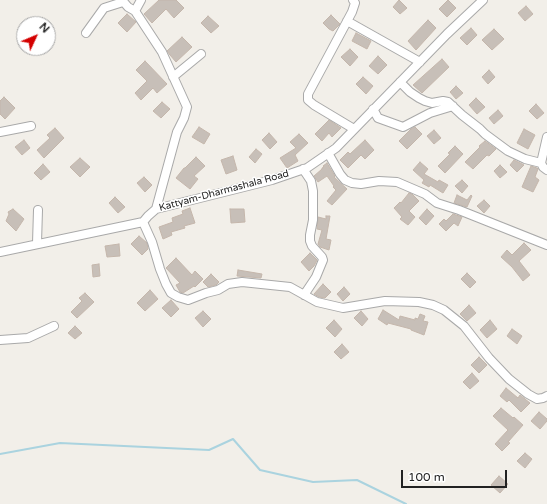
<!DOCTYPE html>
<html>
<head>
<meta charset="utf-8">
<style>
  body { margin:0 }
  #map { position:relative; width:547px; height:504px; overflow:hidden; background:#f2efe9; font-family:"Varela Round",sans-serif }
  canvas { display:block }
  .north { position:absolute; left:16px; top:16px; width:40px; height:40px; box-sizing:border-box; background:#fff; border:1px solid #a7a7a7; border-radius:50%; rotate:46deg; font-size:11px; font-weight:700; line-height:16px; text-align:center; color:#222 }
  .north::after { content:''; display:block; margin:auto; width:14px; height:18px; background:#d40000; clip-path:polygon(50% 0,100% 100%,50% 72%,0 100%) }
  .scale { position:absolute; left:401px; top:470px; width:106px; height:18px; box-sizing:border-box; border:2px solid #222; border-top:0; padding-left:5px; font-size:12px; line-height:14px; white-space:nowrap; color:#222; -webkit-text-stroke:3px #fff; paint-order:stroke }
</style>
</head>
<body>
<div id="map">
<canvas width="547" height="504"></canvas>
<div class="north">N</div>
<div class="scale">100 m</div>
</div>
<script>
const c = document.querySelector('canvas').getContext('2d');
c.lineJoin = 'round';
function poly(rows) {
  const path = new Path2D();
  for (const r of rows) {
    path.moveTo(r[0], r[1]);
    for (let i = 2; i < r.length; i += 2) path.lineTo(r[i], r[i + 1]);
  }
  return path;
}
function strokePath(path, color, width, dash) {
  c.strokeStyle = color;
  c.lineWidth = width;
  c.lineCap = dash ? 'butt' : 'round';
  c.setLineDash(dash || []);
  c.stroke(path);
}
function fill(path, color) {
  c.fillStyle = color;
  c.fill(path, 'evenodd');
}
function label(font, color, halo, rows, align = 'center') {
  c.font = font + ' "Varela Round",sans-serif';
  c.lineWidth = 3;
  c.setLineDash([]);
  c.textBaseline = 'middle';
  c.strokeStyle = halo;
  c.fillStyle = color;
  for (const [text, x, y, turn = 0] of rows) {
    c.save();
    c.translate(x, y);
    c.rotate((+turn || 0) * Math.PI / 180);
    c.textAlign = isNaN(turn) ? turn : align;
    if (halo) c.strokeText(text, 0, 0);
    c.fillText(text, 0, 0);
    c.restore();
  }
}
const stream = poly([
  [0,454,60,443,209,450,233,439,260,470,313,482,357,480,406,504]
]);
const building = poly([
  [159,0,176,0,184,8,174,18,166,9,152,23,144,14,159,0],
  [399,0,407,8,400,14,393,7,399,0],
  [448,0,456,8,447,17,439,9,448,0],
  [526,6,533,14,525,21,518,13,526,6],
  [127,14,136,22,127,32,118,23,127,14],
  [331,15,340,24,333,31,329,29,323,23,331,15],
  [208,16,219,26,211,33,201,23,208,16],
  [428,20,436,28,416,50,408,41,428,20],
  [471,28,477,35,467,45,460,38,471,28],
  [494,29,504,39,492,50,482,40,494,29],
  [356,33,371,41,367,49,352,41,356,33],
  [182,37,192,47,176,62,170,55,167,51,182,37],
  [350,49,358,57,350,66,341,57,350,49],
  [378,56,387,65,378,74,369,66,378,56],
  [442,59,449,67,422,93,413,85,442,59],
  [145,61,167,84,157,93,153,88,141,100,135,93,147,81,136,70,145,61],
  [489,70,495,77,488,84,482,77,489,70],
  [363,77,373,86,366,94,356,84,363,77],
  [456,86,463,93,456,99,450,92,456,86],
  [4,97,15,108,5,119,0,114,0,101,4,97],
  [476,98,485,107,477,114,469,105,476,98],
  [162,102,170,109,161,118,153,111,162,102],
  [536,104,544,113,537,119,529,111,536,104],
  [498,110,503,116,494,124,489,118,498,110],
  [329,120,341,128,332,137,329,133,322,141,315,134,329,120],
  [199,127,210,134,204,144,192,137,199,127],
  [415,127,422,134,407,149,399,141,411,129,415,127],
  [55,128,64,138,44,158,37,150,50,138,47,135,55,128],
  [524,129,535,135,528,149,517,143,524,129],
  [434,130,441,138,434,144,427,136,434,130],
  [269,133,277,142,270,149,262,140,269,133],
  [299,134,308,143,295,155,298,161,287,168,280,158,296,148,290,142,299,134],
  [24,140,30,148,22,155,15,147,24,140],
  [365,140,374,150,365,159,361,155,348,168,340,160,348,152,350,154,365,140],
  [485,141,496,149,489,156,487,155,473,169,465,162,480,147,479,146,485,141],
  [455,146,463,154,445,173,438,166,450,154,448,153,455,146],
  [256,149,262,154,255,163,249,157,256,149],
  [233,156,237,170,226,174,221,160,233,156],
  [196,157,205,166,194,176,198,179,190,189,176,178,184,168,185,168,196,157],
  [80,158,90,167,80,177,70,167,80,158],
  [514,160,524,165,517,172,510,165,514,160],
  [420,162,428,169,424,174,438,182,439,180,448,185,443,193,430,185,429,187,422,183,424,180,413,170,420,162],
  [327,163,335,176,334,177,347,189,332,205,327,201,336,190,333,187,334,186,327,176,318,182,314,176,322,169,322,168,324,167,323,166,327,163],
  [43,164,50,172,41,180,34,173,43,164],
  [500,165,507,172,500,178,494,171,500,165],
  [531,166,537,168,538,169,535,177,539,180,533,192,522,187,531,166],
  [144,177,152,185,145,192,137,183,144,177],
  [462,180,468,186,462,193,455,186,462,180],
  [409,193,412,194,419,201,409,211,415,217,408,225,400,219,402,217,394,208,400,202,401,203,409,193],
  [457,195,467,200,471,195,472,196,467,207,454,203,457,195],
  [115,197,125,207,118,213,109,203,115,197],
  [484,200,490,206,484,213,477,206,484,200],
  [190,208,195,223,184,226,185,228,171,232,172,235,163,239,159,227,173,222,172,218,183,214,182,211,190,208],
  [13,209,24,219,16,231,6,221,9,214,8,212,13,209],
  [230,209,244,209,245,222,231,223,230,209],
  [427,209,434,216,426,225,419,218,427,209],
  [453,214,462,217,458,226,454,223,446,231,439,224,444,219,446,221,453,214],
  [326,216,330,216,326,239,331,240,329,250,320,247,318,244,322,230,317,229,318,217,326,219,326,216],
  [139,236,147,243,148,249,142,255,131,244,139,236],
  [524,243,531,250,519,261,530,275,523,281,512,267,501,257,507,250,512,255,524,243],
  [119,244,120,256,107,257,105,246,119,244],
  [310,253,317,260,314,266,309,271,301,262,310,253],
  [176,258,192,275,195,271,203,279,195,287,194,286,183,293,180,292,176,285,180,283,166,268,176,258],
  [99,264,100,276,93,277,92,265,99,264],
  [238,270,262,274,261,278,237,276,238,270],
  [467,273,476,282,470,288,461,279,467,273],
  [211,274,219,282,216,285,208,287,203,282,211,274],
  [323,284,331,292,325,298,319,297,314,294,323,284],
  [344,287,350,294,343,301,337,294,344,287],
  [150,290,158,299,145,311,137,303,150,290],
  [85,293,94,302,77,318,71,312,82,301,79,298,85,293],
  [171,300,179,309,171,317,162,308,171,300],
  [469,305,476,313,467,321,460,314,469,305],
  [383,310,399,320,400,316,415,320,415,318,418,319,420,314,425,316,423,321,428,322,424,335,411,330,411,329,388,323,387,325,378,319,383,310],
  [203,311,211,319,203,327,195,318,203,311],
  [361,311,368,319,362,326,354,318,361,311],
  [334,320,342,329,335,337,326,328,334,320],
  [490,320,497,329,487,338,480,330,490,320],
  [75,326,82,333,75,339,68,333,75,326],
  [512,329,522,336,517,344,507,336,512,329],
  [342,344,349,352,341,359,334,352,342,344],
  [479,357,487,365,479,373,471,365,479,357],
  [472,373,479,381,470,389,463,382,472,373],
  [506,388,518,398,520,395,530,403,521,412,509,400,507,402,500,396,506,388],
  [501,408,513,418,514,417,523,425,508,442,510,443,502,451,495,444,508,430,493,416,501,408],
  [539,412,547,419,547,421,540,429,531,421,539,412],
  [525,453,532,459,525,468,517,461,525,453],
  [499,476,508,484,500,493,491,485,499,476]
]);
const minor = poly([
  [122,0,128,7,135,11,162,52,187,107,184,118,177,132,156,209],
  [353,0,355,3,352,12,308,94,308,100,314,105,354,129],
  [135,11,141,0],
  [347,21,420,62],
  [86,33,104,8,123,2],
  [173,77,201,54],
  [400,82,410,92,419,98,425,101,432,103,443,101,448,102,462,115,480,129,485,134,508,151,525,159,541,163],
  [373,109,378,118,403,127,430,113,453,106],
  [0,132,31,126],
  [547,137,541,163,543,167,547,170],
  [328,153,340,174,345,180,352,183,361,184,379,181,397,182,425,194,437,203,459,210,547,245],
  [303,169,311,181,313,191,313,220,310,235,310,241,312,246,322,257,323,260,316,277,304,295],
  [143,222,152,242,160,269,166,284,171,293,178,297,188,300,206,293,218,290,228,284,242,282,290,287,317,302,343,308,385,301,419,302,433,305,444,310,464,326,489,358,509,379,528,394,537,399,543,398,547,396],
  [37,243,38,210],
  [0,252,143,222,148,216,156,209,272,180,307,168,336,148,447,34,483,0],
  [0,340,28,338,54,326]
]);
const streetNames = [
  ["Kattyam-Dharmashala Road",224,191,-15]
];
strokePath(stream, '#aad3df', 2);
fill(building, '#c7bfb8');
strokePath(building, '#c4b6ab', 1);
strokePath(minor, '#a9a9a9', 10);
strokePath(minor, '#fff', 8);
label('10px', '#222', '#fff', streetNames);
</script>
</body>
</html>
